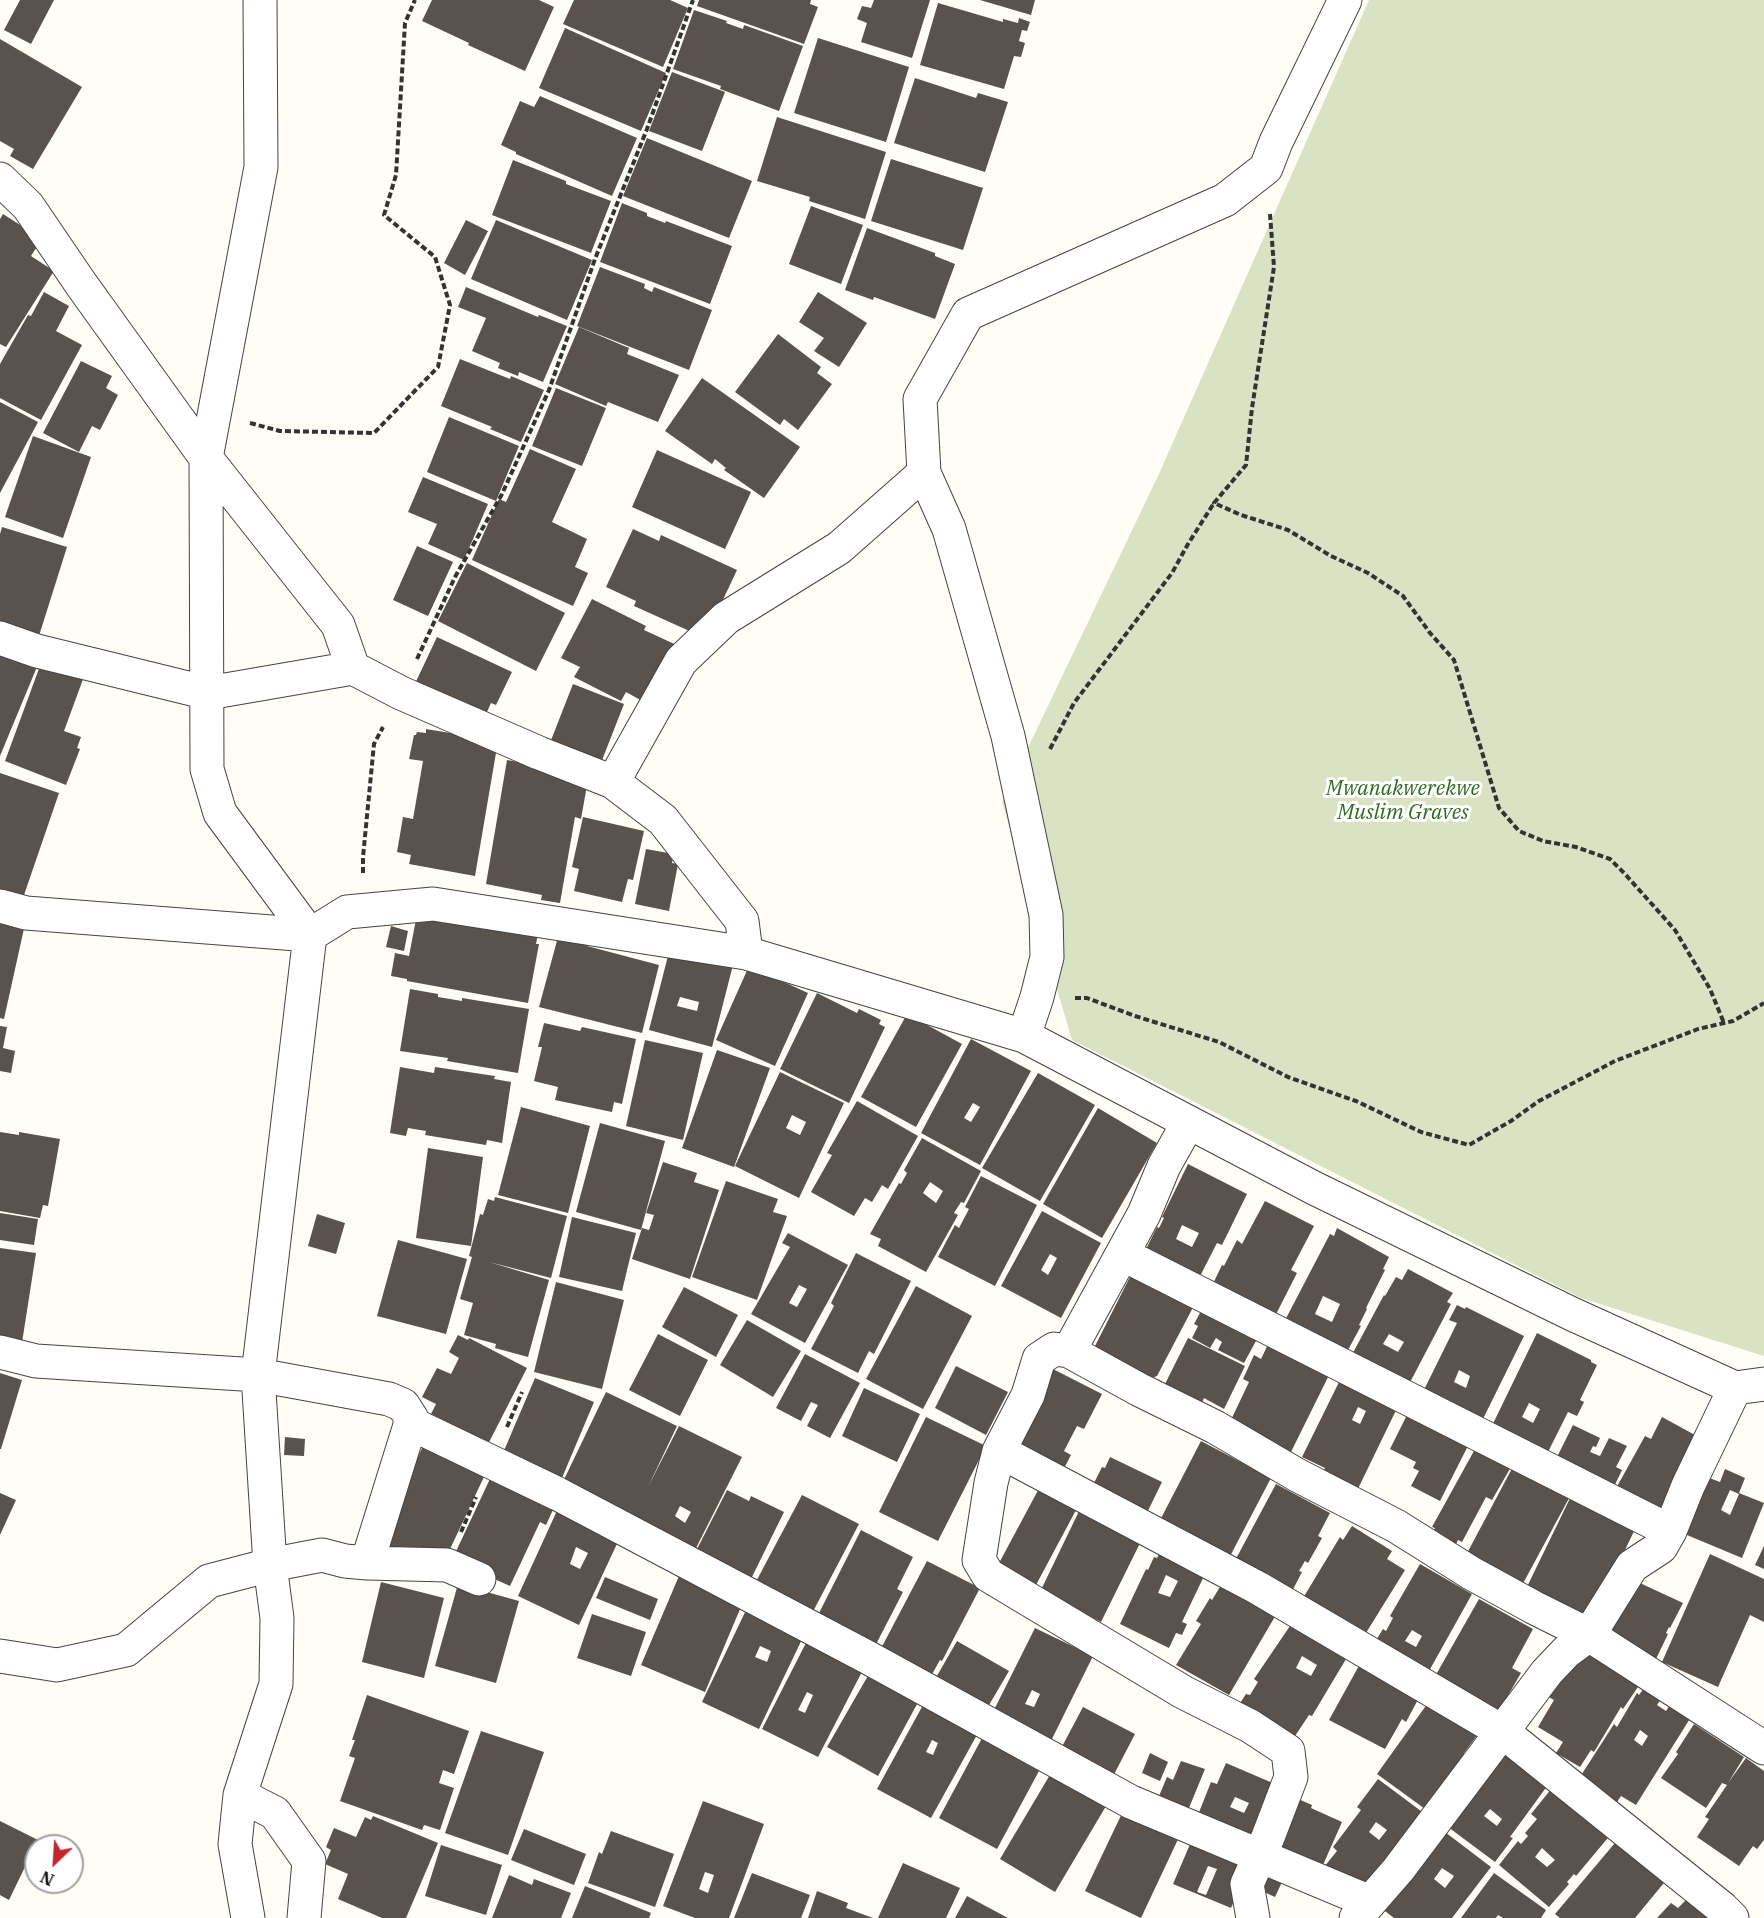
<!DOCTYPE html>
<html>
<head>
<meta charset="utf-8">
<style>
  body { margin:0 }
  #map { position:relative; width:1764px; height:1918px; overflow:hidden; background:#fffdf5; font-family:"IBM Plex Serif",serif }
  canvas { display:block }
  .north { position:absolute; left:24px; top:1834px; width:60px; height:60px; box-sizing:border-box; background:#fff; border:2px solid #a0a0a0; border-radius:50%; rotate:205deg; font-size:16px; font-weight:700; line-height:24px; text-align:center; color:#111 }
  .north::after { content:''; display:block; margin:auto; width:21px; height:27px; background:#c4262e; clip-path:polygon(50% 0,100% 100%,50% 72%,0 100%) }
</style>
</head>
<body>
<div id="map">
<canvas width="1764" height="1918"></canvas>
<div class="north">N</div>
</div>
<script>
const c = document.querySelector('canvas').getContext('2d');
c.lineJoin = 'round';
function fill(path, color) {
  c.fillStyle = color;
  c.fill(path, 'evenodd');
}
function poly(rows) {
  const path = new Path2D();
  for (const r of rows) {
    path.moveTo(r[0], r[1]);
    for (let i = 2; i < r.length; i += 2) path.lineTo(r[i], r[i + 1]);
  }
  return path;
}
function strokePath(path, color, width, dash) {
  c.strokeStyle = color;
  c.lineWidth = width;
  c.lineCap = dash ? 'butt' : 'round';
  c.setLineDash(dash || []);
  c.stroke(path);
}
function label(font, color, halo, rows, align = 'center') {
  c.font = font + ' "IBM Plex Serif",serif';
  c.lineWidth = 6;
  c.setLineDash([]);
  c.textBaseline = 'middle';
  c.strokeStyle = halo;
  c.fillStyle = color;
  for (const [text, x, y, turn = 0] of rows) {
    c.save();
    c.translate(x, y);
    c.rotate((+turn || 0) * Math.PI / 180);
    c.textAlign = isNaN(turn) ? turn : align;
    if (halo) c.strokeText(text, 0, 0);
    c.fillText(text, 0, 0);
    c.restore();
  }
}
const cemetery = poly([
  [1369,0,1764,0,1764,1356,1581,1298,1072,1040,1002,802,1158,476]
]);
const building = poly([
  [20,0,54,0,31,44,4,30],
  [432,0,539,0,554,7,525,71,468,45,469,43,422,21],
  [574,0,670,0,688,8,663,67,563,24],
  [699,0,811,0,810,4,818,7,804,44,697,6],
  [874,0,930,0,912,58,861,42,867,23,857,19,862,6,871,8],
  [980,0,1035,0,1031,15],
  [938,3,1003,22,1003,19,1018,23,1019,18,1030,22,1027,31,1022,30,1019,41,1025,43,1021,57,1014,56,1004,89,920,65],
  [694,10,727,21,726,23,743,29,744,25,803,46,779,111,720,89,721,86,673,69],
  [565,28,666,73,641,131,539,88],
  [818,38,909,67,886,142,794,113],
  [0,39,82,87,33,169,10,156,14,149,0,141],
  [672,72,725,92,702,151,649,131],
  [915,78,976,98,978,93,1008,102,985,172,894,143],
  [540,96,637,138,612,196,516,154,516,152,501,145,520,101,534,107],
  [777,117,886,152,865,219,809,201,810,197,757,181],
  [647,138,752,181,729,238,623,196],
  [891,159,983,188,963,250,871,221],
  [513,160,566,181,566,184,611,201,591,253,492,215],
  [622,203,647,213,647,216,665,223,666,221,732,246,710,304,600,262],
  [811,206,863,225,841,284,789,264],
  [3,214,42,239,31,256,54,271,6,347,0,344,0,219],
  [466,220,488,231,465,275,444,263],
  [496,220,592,260,567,320,471,279],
  [867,228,935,253,935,256,955,264,935,319,874,297,873,300,845,290],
  [600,267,645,284,644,288,652,292,654,287,712,310,689,370,577,326],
  [466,287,538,317,539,315,567,326,543,382,519,372,518,376,498,368,500,363,472,351,486,318,458,307],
  [44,292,69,306,56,331,82,345,41,420,0,398,0,364,28,315,31,316],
  [818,292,867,323,839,367,814,351,824,338,799,322],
  [579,327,629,348,627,354,679,375,658,422,608,402,606,406,555,384],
  [778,334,821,367,817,373,832,384,798,430,784,419,780,425,735,392],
  [460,359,510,379,511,376,544,390,521,442,490,429,492,427,441,406],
  [81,361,112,376,106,388,118,395,100,430,92,426,79,452,43,433],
  [702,378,800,447,764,498,724,470,726,468,715,459,712,464,665,431],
  [556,388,606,408,582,466,532,446],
  [0,402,38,422,0,493],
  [449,417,519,446,496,501,427,472],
  [33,436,91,457,63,538,5,517],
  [530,449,576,469,552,522,587,539,575,567,588,573,573,606,472,560,499,499,506,502],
  [657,450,751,492,725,549,632,507],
  [423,477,488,504,464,560,428,544,437,524,408,512],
  [2,527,67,547,38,639,0,627,0,534],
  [633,529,659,541,661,535,737,570,705,638,634,606,636,601,606,587],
  [417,546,453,562,428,616,393,600],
  [467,563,565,613,536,671,438,621],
  [592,599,646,626,644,630,683,648,653,707,626,692,621,701,574,677,580,667,561,658],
  [437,637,512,672,496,705,491,703,482,723,412,690],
  [0,646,39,662,0,756],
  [44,655,86,671,64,731,81,737,77,748,80,749,66,785,5,761],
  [573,684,624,704,597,773,546,753],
  [426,729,498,741,475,876,409,864,411,855,397,852,403,817,413,819,423,761,409,759,414,735,416,735,417,732,426,733],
  [507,760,589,774,581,819,575,817,560,903,541,900,542,895,486,884],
  [0,773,59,793,23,898,0,890],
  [583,817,644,831,633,880,628,879,622,902,574,891,579,869,572,867],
  [646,849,674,854,672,863,678,864,669,911,635,904],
  [418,909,538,933,536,944,539,944,528,1003,407,981,407,979,391,976,395,953,409,956],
  [0,919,25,924,4,1019,0,1018],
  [391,926,408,931,404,951,386,947],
  [558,937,589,939,587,946,659,965,642,1033,539,1007],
  [670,948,733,965,712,1047,649,1030],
  [680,997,699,1002,697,1011,677,1006],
  [749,966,808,993,775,1066,716,1040],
  [410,989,438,994,438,997,462,1001,462,998,529,1009,518,1073,447,1061,448,1058,400,1051],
  [817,993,857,1013,859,1009,881,1020,879,1024,885,1027,849,1103,780,1069],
  [907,1014,962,1044,916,1127,861,1097],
  [544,1023,580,1031,582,1027,636,1039,622,1104,614,1102,612,1112,555,1100,558,1087,534,1081,542,1047,538,1047],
  [0,1026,7,1027,3,1048,15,1051,11,1073,0,1071],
  [971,1039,1031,1071,980,1165,921,1133],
  [973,1103,980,1107,971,1122,964,1118],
  [645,1040,703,1053,683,1140,626,1126],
  [717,1050,770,1068,734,1167,682,1148],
  [400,1067,434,1073,435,1067,495,1076,494,1079,511,1082,502,1143,487,1140,486,1145,425,1135,426,1131,408,1128,406,1136,390,1133],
  [780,1072,844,1103,799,1198,735,1166],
  [792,1115,806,1122,800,1135,786,1128],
  [1038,1073,1095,1105,1040,1201,982,1168],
  [857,1101,918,1136,888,1189,882,1185,872,1202,865,1198,854,1216,811,1192,832,1155,827,1153],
  [521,1107,590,1126,568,1213,498,1195],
  [1098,1108,1157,1143,1102,1238,1043,1204],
  [600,1123,665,1141,641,1230,576,1212],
  [0,1132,19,1135,19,1132,60,1139,48,1206,43,1205,40,1218,0,1211],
  [922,1138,981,1171,964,1203,961,1202,954,1213,958,1215,926,1272,878,1246,881,1239,870,1234,899,1183,901,1184,907,1173,904,1170],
  [930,1182,943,1191,936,1203,923,1193],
  [428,1148,483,1157,471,1246,416,1238],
  [663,1162,697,1173,694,1182,719,1190,690,1279,632,1259,642,1228,649,1230,654,1215,646,1213],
  [1188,1164,1247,1194,1222,1245,1217,1243,1196,1284,1142,1257,1157,1227,1159,1228,1164,1218,1162,1217],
  [1182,1225,1199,1233,1192,1247,1176,1239],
  [981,1176,1037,1205,995,1286,938,1257,955,1225,959,1228,969,1209,965,1207],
  [726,1181,778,1199,773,1212,787,1216,757,1300,692,1277],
  [495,1197,567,1216,551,1278,489,1262,549,1280,528,1357,495,1348,496,1344,464,1335,473,1303,460,1299,472,1257,469,1256,480,1214,483,1215,488,1199,494,1201],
  [1265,1201,1314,1226,1291,1270,1297,1273,1270,1326,1208,1294,1222,1265,1224,1266,1237,1240,1242,1244],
  [1042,1211,1101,1243,1061,1318,1001,1286],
  [1050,1254,1057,1258,1048,1275,1041,1270],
  [0,1213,38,1219,34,1245,0,1240],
  [317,1214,345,1223,336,1254,308,1246],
  [572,1217,636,1233,622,1291,559,1277],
  [1337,1228,1389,1257,1383,1269,1385,1270,1366,1308,1367,1309,1359,1325,1361,1326,1342,1361,1281,1328,1330,1234,1334,1236],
  [1323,1296,1340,1304,1332,1322,1315,1314],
  [788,1233,848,1265,805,1343,751,1314,790,1247,782,1243],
  [799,1285,807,1289,797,1307,789,1303],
  [398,1240,467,1259,446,1334,377,1316],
  [0,1248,36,1253,21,1349,0,1345],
  [856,1253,911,1281,874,1354,869,1351,858,1373,811,1349,834,1306,831,1303],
  [1137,1263,1199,1296,1157,1376,1149,1379,1093,1350],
  [1408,1269,1453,1293,1447,1302,1451,1304,1405,1392,1348,1362,1384,1295,1385,1296,1396,1277,1402,1280],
  [1389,1334,1404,1342,1398,1352,1383,1344],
  [556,1282,624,1300,602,1389,534,1372],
  [916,1286,972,1316,923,1409,866,1379],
  [684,1287,738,1315,716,1357,662,1327],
  [1207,1300,1262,1330,1244,1363,1218,1350,1222,1342,1216,1338,1210,1348,1192,1338,1198,1326,1194,1324],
  [1457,1305,1465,1309,1466,1307,1524,1336,1478,1429,1419,1400,1457,1323,1449,1320],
  [1459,1370,1470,1376,1466,1388,1454,1382],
  [747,1320,801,1351,773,1397,720,1365],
  [1537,1333,1591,1360,1591,1362,1597,1365,1580,1400,1584,1402,1577,1416,1568,1412,1543,1462,1488,1434],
  [1529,1403,1540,1409,1533,1423,1522,1417],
  [658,1334,708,1360,680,1416,629,1390],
  [1273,1334,1334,1365,1291,1452,1230,1422,1249,1382,1243,1379,1254,1355,1261,1359],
  [458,1335,468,1340,469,1338,527,1368,484,1452,445,1432,449,1423,431,1414,436,1404,422,1397,437,1368,451,1374,459,1358,449,1352],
  [1188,1338,1245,1366,1224,1409,1204,1398,1201,1405,1164,1386],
  [805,1354,860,1383,830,1438,807,1426,818,1405,811,1402,801,1421,776,1408],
  [956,1366,1008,1392,986,1435,935,1408],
  [1047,1366,1102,1394,1084,1429,1077,1426,1064,1451,1071,1455,1060,1476,1005,1447],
  [1344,1372,1401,1400,1353,1499,1318,1482,1325,1468,1302,1457],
  [1358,1407,1366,1411,1360,1424,1352,1420],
  [0,1373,22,1380,1,1449,0,1449],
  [535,1378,594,1402,559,1485,500,1460],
  [864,1388,920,1414,897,1462,842,1436],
  [606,1392,677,1426,648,1487,679,1426,742,1457,692,1556,559,1490],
  [680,1506,691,1512,685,1523,675,1516],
  [1412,1405,1473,1436,1440,1501,1411,1486,1419,1471,1413,1468,1416,1462,1390,1449],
  [926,1417,986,1446,938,1541,879,1512],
  [1662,1417,1706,1441,1664,1519,1614,1492,1645,1436,1651,1439],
  [1573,1425,1600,1438,1596,1447,1593,1446,1590,1452,1600,1456,1609,1438,1627,1446,1616,1467,1622,1470,1611,1493,1553,1465],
  [428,1435,490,1464,443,1564,375,1549,411,1456,417,1459],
  [285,1437,305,1439,304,1456,284,1455],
  [1480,1440,1515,1460,1492,1500,1486,1497,1462,1542,1458,1540,1454,1548,1431,1535,1435,1528,1432,1527],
  [1201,1441,1271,1478,1228,1560,1156,1528],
  [1110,1457,1162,1482,1143,1521,1088,1495,1102,1467,1105,1468],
  [1517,1459,1574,1489,1520,1589,1464,1559],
  [496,1466,557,1501,546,1525,540,1522,510,1586,452,1560],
  [1725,1469,1745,1478,1739,1493,1764,1503,1742,1558,1675,1530,1699,1474,1720,1482],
  [1730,1490,1739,1494,1730,1515,1721,1510],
  [1043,1481,1083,1497,1036,1585,998,1565],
  [1276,1484,1330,1513,1318,1536,1322,1538,1308,1563,1305,1561,1299,1571,1302,1572,1288,1599,1231,1568],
  [1575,1488,1640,1519,1589,1624,1524,1593],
  [727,1490,749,1501,751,1496,784,1512,746,1589,691,1561],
  [0,1493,16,1500,0,1535],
  [802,1495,859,1524,808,1621,751,1591],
  [561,1502,623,1531,579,1625,518,1596],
  [576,1547,588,1553,580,1569,570,1564],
  [1082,1505,1144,1535,1101,1622,1040,1592],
  [1352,1526,1392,1551,1387,1559,1405,1570,1361,1641,1300,1603,1340,1537,1343,1540],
  [861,1530,913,1557,897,1589,903,1592,872,1652,814,1623],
  [1764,1546,1764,1569,1755,1565],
  [1160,1552,1205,1574,1182,1622,1187,1624,1182,1635,1176,1633,1169,1648,1120,1624,1146,1569,1148,1570,1154,1557,1157,1558],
  [1166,1575,1178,1581,1170,1597,1158,1593],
  [1710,1554,1764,1579,1764,1622,1750,1615,1718,1687,1662,1662],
  [927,1561,980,1588,942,1661,940,1660,926,1685,876,1658],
  [1420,1564,1472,1594,1424,1680,1370,1650,1383,1629,1386,1631,1393,1618,1390,1616],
  [1412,1630,1422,1636,1416,1647,1405,1641],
  [682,1569,743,1602,705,1692,641,1665],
  [605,1577,658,1599,650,1620,596,1598],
  [1226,1577,1280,1608,1229,1695,1176,1665,1201,1624,1196,1621,1210,1598,1212,1600],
  [1627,1577,1683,1603,1670,1628,1669,1627,1666,1633,1668,1634,1656,1659,1605,1630],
  [381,1582,444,1598,424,1678,362,1662],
  [458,1584,519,1601,496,1683,435,1666],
  [1479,1599,1533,1629,1512,1668,1521,1673,1492,1723,1429,1687],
  [749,1604,806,1631,759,1729,702,1702],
  [760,1646,771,1651,767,1662,755,1657],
  [592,1614,646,1632,631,1676,577,1658],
  [1292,1623,1349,1654,1312,1716,1309,1715,1291,1742,1235,1711,1246,1694,1250,1695,1258,1682,1254,1679],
  [1302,1656,1317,1665,1311,1676,1296,1668],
  [1035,1628,1093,1656,1047,1749,989,1720],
  [1032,1690,1040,1694,1034,1707,1025,1704],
  [811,1633,867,1662,818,1757,762,1729],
  [807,1692,813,1695,805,1713,798,1710],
  [957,1641,1009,1671,982,1717,930,1688],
  [1578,1646,1640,1684,1623,1709,1621,1707,1594,1752,1591,1750,1580,1767,1556,1753,1563,1742,1538,1727,1554,1700,1547,1696],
  [1361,1662,1421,1694,1406,1722,1402,1719,1385,1749,1329,1720],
  [873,1667,922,1695,878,1776,827,1747],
  [1649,1681,1665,1693,1657,1705,1666,1711,1676,1696,1696,1709,1636,1805,1621,1796,1617,1802,1580,1777,1614,1724,1617,1727,1637,1693,1639,1695],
  [1640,1730,1648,1736,1642,1746,1634,1740],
  [929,1694,983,1724,931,1818,877,1789],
  [932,1740,938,1743,933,1755,926,1752],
  [367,1695,469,1731,454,1774,443,1770,439,1783,454,1788,440,1830,424,1825,422,1830,340,1801,355,1758,349,1756,355,1740,352,1740],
  [1430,1700,1478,1734,1464,1753,1472,1759,1432,1814,1377,1774],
  [1083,1707,1135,1734,1109,1784,1057,1756],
  [1694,1724,1744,1757,1728,1783,1746,1758,1764,1771,1764,1840,1757,1849,1753,1846,1739,1866,1697,1837,1709,1819,1705,1817,1727,1785,1722,1783,1706,1808,1661,1778,1678,1754,1676,1752],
  [988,1727,1046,1758,997,1849,939,1818],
  [481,1731,544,1752,508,1855,445,1833],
  [1509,1746,1553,1778,1510,1837,1513,1838,1495,1862,1448,1827],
  [1490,1809,1502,1819,1497,1826,1484,1816],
  [1150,1753,1168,1762,1160,1781,1142,1773],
  [1181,1761,1205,1769,1184,1820,1154,1808,1167,1777,1173,1780],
  [1057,1763,1112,1796,1055,1892,1000,1859],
  [1226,1763,1282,1787,1255,1852,1194,1825,1211,1782,1217,1784],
  [1235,1797,1249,1803,1244,1813,1230,1807],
  [1378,1779,1429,1817,1367,1899,1324,1867,1337,1851,1333,1847,1361,1810,1357,1807],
  [1376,1822,1387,1830,1379,1840,1369,1832],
  [1552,1788,1612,1833,1576,1876,1574,1874,1567,1882,1569,1884,1549,1907,1499,1865,1518,1841,1521,1844,1528,1836,1525,1833,1537,1819,1531,1814],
  [1542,1848,1555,1860,1547,1867,1535,1857],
  [1289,1795,1312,1805,1311,1808,1342,1822,1319,1874,1266,1852],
  [703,1801,764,1824,729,1918,695,1918,663,1906],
  [705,1872,714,1875,708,1893,699,1889],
  [1125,1807,1181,1833,1141,1918,1085,1891],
  [373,1816,438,1843,406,1918,382,1918,338,1899,348,1874,325,1864,331,1850,326,1847,334,1828,356,1837,365,1817,371,1820],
  [0,1821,38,1840,9,1900,0,1895],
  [524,1829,586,1854,574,1885,511,1860],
  [1441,1829,1491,1867,1452,1918,1394,1918,1381,1908],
  [1442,1868,1454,1876,1445,1888,1434,1879],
  [611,1831,674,1854,655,1907,588,1883,599,1852,602,1854],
  [1194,1835,1252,1859,1231,1908,1173,1884],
  [1208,1866,1217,1869,1206,1895,1197,1892],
  [1620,1837,1668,1878,1635,1918,1560,1918,1555,1914],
  [441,1845,502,1865,486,1915,425,1896],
  [1266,1860,1288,1869,1275,1897,1264,1892],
  [903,1863,960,1888,946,1918,878,1918],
  [752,1873,810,1895,801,1918,734,1918],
  [1494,1873,1546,1910,1541,1918,1503,1918,1498,1915,1496,1918,1461,1918],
  [509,1875,532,1885,534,1879,571,1893,561,1918,492,1918],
  [585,1886,651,1913,649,1918,572,1918],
  [817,1891,848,1903,846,1908,873,1918,808,1918],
  [967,1896,1008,1918,955,1918],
  [1686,1900,1707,1918,1657,1918,1671,1903,1678,1908]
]);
const path = poly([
  [1270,214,1274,267,1252,408,1246,465,1214,503,1241,515,1288,530,1331,556,1368,573,1403,596,1430,633,1454,660,1499,808,1519,831,1543,841,1576,847,1610,859,1625,874,1675,930,1710,989,1724,1023],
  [250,423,280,431,374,433,438,367,450,305,435,257,384,215,396,175,405,23,415,0],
  [417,659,455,577,502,494,549,390,595,259,647,129,693,0],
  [1050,749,1074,703,1172,573,1188,544,1214,503],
  [363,873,363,857,374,744,383,727],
  [1075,998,1087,998,1135,1016,1219,1042,1288,1077,1356,1101,1421,1132,1469,1145,1511,1121,1539,1101,1615,1061,1698,1029,1733,1021,1764,1003],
  [507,1427,522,1392],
  [461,1532,476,1497]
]);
const minor = poly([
  [0,179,28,206,81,284,206,458,338,625,353,668,401,693,539,753,613,782,663,820,742,921,746,953],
  [0,638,37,651,208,693,353,668],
  [613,782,681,661,726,618,839,548,924,473],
  [0,906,26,913,310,935,347,912,433,904,746,953,1024,1036,1314,1188,1572,1314,1735,1388,1764,1384],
  [1024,1036,1037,997,1047,957,1046,915,1008,736,949,529,924,473,920,399,968,314,1225,200,1266,168,1276,142,1345,0],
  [1188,1123,1164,1166,1144,1214,1069,1351,1138,1389,1215,1427,1297,1475,1396,1526,1471,1573,1533,1607,1589,1635,1764,1748],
  [1122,1254,1670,1531],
  [1069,1351,1054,1349,1039,1359,1028,1395,999,1451,991,1483,979,1560,988,1575,1183,1692,1250,1726,1288,1751,1291,1777,1268,1837,1247,1884,1253,1918],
  [0,1352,36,1361,258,1375,389,1399,403,1405,412,1419,367,1563],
  [410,1423,558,1494,867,1657,1131,1802,1370,1902],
  [999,1451,1258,1588,1503,1732,1722,1908,1732,1918],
  [0,1656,57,1665,126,1650,209,1581,270,1565,322,1555,345,1561,367,1563,447,1565,479,1579],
  [240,1795,275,1813,309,1861,304,1918],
  [248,1918,235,1844,240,1795,276,1684,277,1618,270,1565,258,1375,310,935,220,813,207,769,206,458,261,167,260,0],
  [1356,1918,1398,1870,1547,1672,1566,1652,1589,1635,1632,1566,1661,1547,1670,1531,1688,1486,1735,1388]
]);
const parkNames = [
  ["Mwanakwerekwe",1403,789],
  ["Muslim Graves",1403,813]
];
fill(cemetery, '#d9e3c4');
fill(building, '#5a524d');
strokePath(minor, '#444', 35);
strokePath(path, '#333', 4, [6, 3]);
strokePath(minor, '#fff', 33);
label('italic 21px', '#2f6b1f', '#fff', parkNames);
</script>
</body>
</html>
